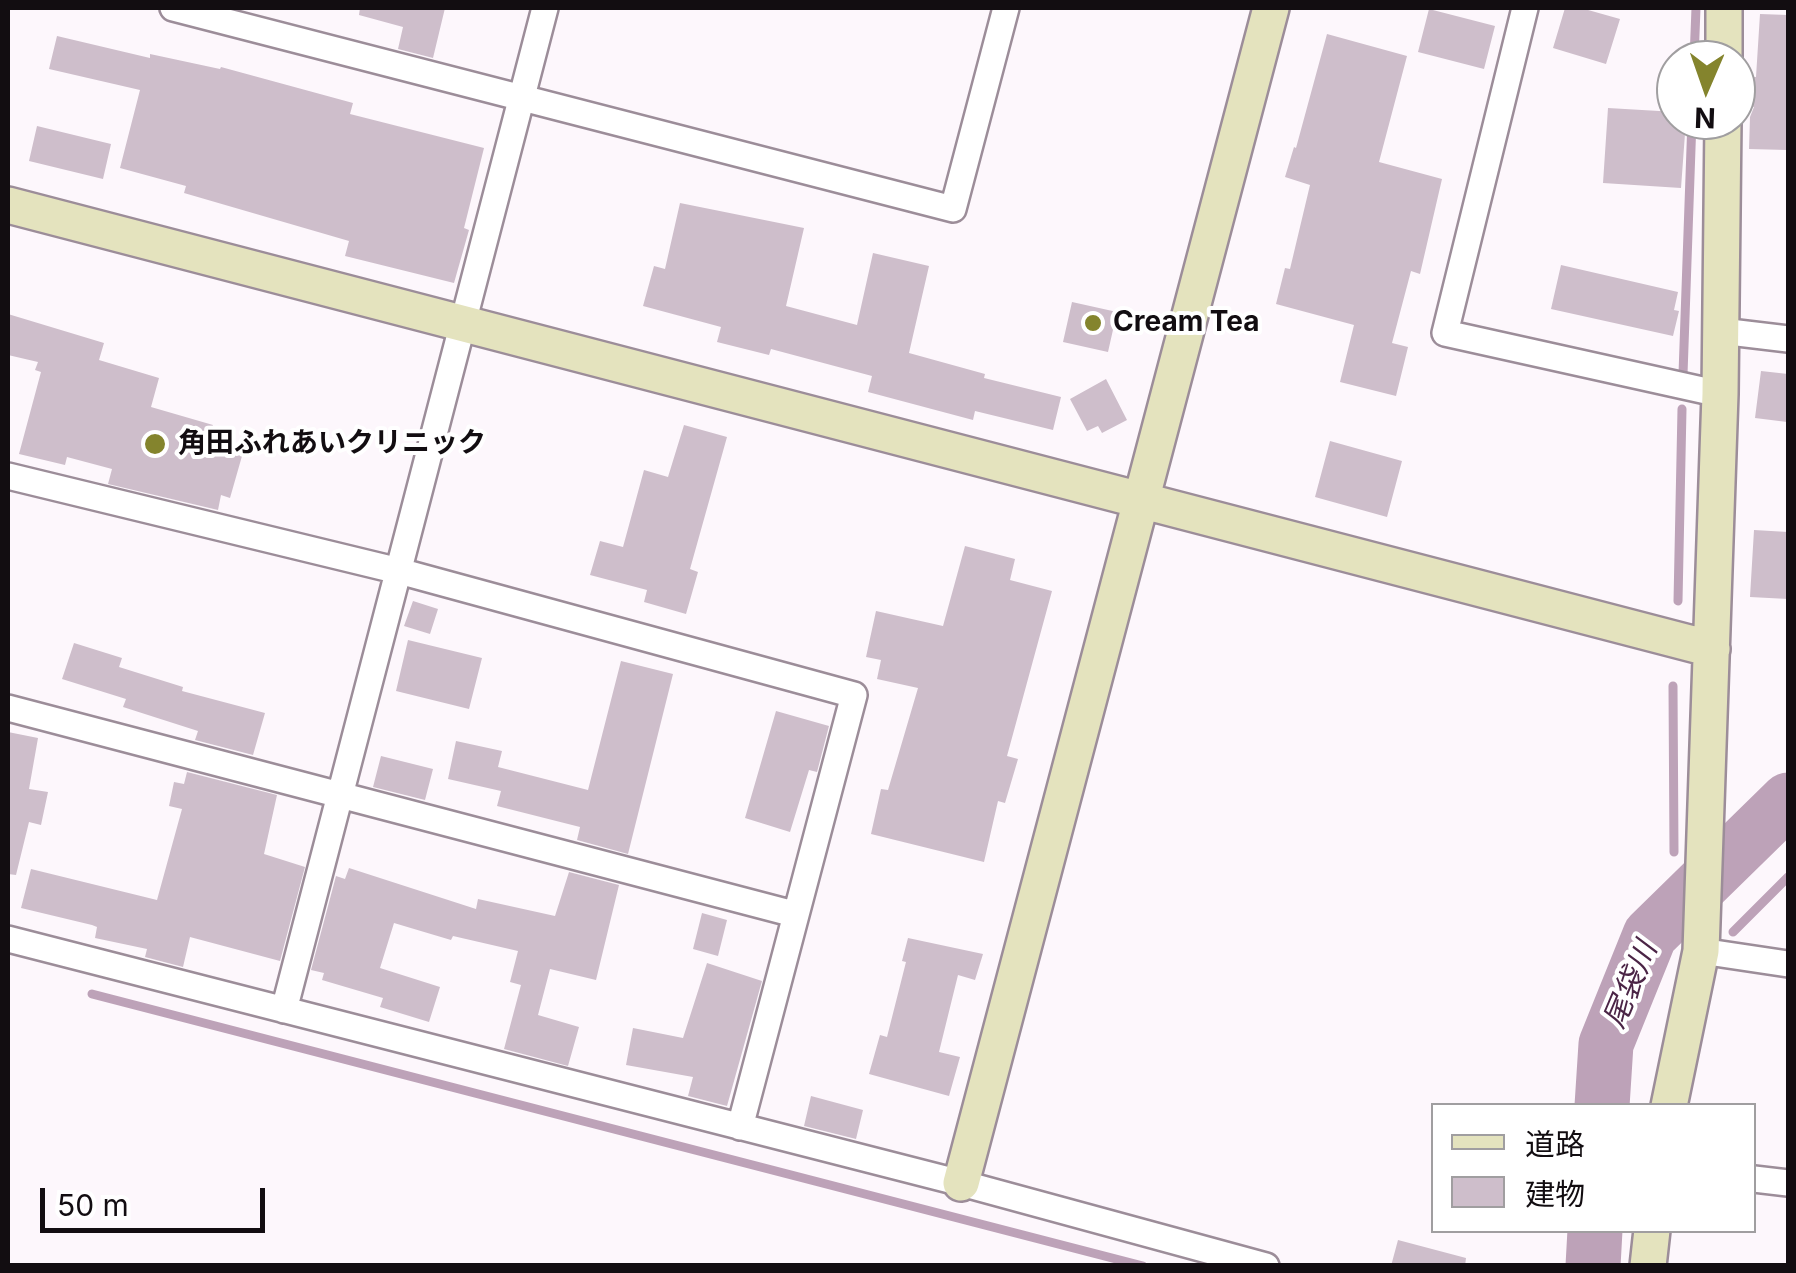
<!DOCTYPE html>
<html>
<head>
<meta charset="utf-8">
<style>
  body { margin:0 }
  #map { position:relative; width:1796px; height:1273px; overflow:hidden; background:#fdf7fc; font-family:Inter,"Noto Sans JP",sans-serif }
  canvas { display:block }
  .frame { position:absolute; inset:0; border:10px solid #120d11; pointer-events:none }
  .legend { position:absolute; left:1431px; top:1103px; width:325px; height:130px; box-sizing:border-box; background:#fff; border:2px solid #a09ea0; margin:0; padding:12px 18px; list-style:none; font-size:30px; color:#120d11 }
  .legend li { display:flex; align-items:center; gap:20px; height:50px }
  .legend b { width:50px; border:2px solid #a09ea0 }
  .north { position:absolute; left:1656px; top:40px; width:100px; height:100px; box-sizing:border-box; background:#fff; border:2px solid #a09ea0; border-radius:50%; rotate:182deg; font-size:28px; font-weight:700; line-height:40px; text-align:center; color:#120d11 }
  .north::after { content:''; display:block; margin:auto; width:35px; height:45px; background:#84842d; clip-path:polygon(50% 0,100% 100%,50% 72%,0 100%) }
  .scale { position:absolute; left:40px; top:1188px; width:225px; height:45px; box-sizing:border-box; border:5px solid #120d11; border-top:0; padding-left:12px; font-size:30px; line-height:35px; white-space:nowrap; color:#120d11; -webkit-text-stroke:8px #fff; paint-order:stroke }
</style>
</head>
<body>
<div id="map">
<canvas width="1796" height="1273"></canvas>
<div class="frame"></div>
<ul class="legend">
<li><b style="height:12px;background:#e4e3be"></b>道路</li>
<li><b style="height:28px;background:#cebecb"></b>建物</li>
</ul>
<div class="north">N</div>
<div class="scale">50 m</div>
</div>
<script>
const c = document.querySelector('canvas').getContext('2d');
c.lineJoin = 'round';
function poly(rows) {
  const path = new Path2D();
  for (const r of rows) {
    path.moveTo(r[0], r[1]);
    for (let i = 2; i < r.length; i += 2) path.lineTo(r[i], r[i + 1]);
  }
  return path;
}
function strokePath(path, color, width, dash) {
  c.strokeStyle = color;
  c.lineWidth = width;
  c.lineCap = dash ? 'butt' : 'round';
  c.setLineDash(dash || []);
  c.stroke(path);
}
function fill(path, color) {
  c.fillStyle = color;
  c.fill(path, 'evenodd');
}
function label(font, color, halo, rows, align = 'center') {
  c.font = font + ' Inter,"Noto Sans JP",sans-serif';
  c.lineWidth = 8;
  c.setLineDash([]);
  c.textBaseline = 'middle';
  c.strokeStyle = halo;
  c.fillStyle = color;
  for (const [text, x, y, turn = 0] of rows) {
    c.save();
    c.translate(x, y);
    c.rotate((+turn || 0) * Math.PI / 180);
    c.textAlign = isNaN(turn) ? turn : align;
    if (halo) c.strokeText(text, 0, 0);
    c.fillText(text, 0, 0);
    c.restore();
  }
}
const stream = poly([
  [1694,60,1696,8],
  [1683,374,1692,120],
  [1678,601,1682,409],
  [1673,686,1674,852],
  [1674,882,1674,910],
  [1733,932,1788,877],
  [92,994,1143,1266]
]);
const river = poly([
  [1602,1106,1606,1044,1650,935,1788,800],
  [1593,1266,1595,1230]
]);
const building = poly([
  [360,8,445,8,433,58,398,49,403,27,359,15],
  [1565,8,1581,8,1620,19,1606,64,1553,48],
  [1429,9,1495,26,1484,69,1418,52],
  [1760,14,1788,15,1787,150,1749,149,1750,117,1754,107,1750,106,1751,77,1756,77],
  [1327,34,1407,56,1379,162,1442,179,1420,274,1411,271,1392,343,1408,347,1396,396,1340,382,1354,325,1276,304,1285,268,1290,269,1310,185,1285,177,1294,147,1296,148],
  [57,36,150,58,150,54,220,69,221,67,353,103,350,114,484,148,464,228,469,230,454,283,345,256,349,241,184,193,186,186,120,168,140,90,49,69],
  [1608,108,1676,112,1676,120,1686,120,1681,188,1603,183],
  [37,126,111,144,103,179,29,161],
  [680,203,804,228,786,306,857,325,873,253,929,266,909,353,985,374,984,378,1061,397,1053,430,975,411,973,420,868,392,872,376,771,349,769,355,717,342,721,327,643,306,654,266,665,269],
  [1561,265,1678,292,1674,310,1679,311,1673,336,1551,309],
  [1072,302,1117,312,1108,352,1063,342],
  [8,314,104,343,99,360,159,378,151,407,213,425,207,446,242,456,230,498,221,495,218,510,108,484,112,469,67,457,65,465,19,454,41,372,35,370,38,362,8,355],
  [1761,371,1788,374,1787,422,1755,418],
  [1106,379,1127,420,1102,433,1098,426,1087,431,1070,399],
  [684,425,727,437,690,569,698,572,686,614,644,602,647,590,590,575,600,541,623,547,644,470,668,477],
  [1330,441,1402,461,1387,517,1315,497],
  [1754,530,1788,532,1788,599,1750,597],
  [965,546,1015,559,1010,580,1052,591,1007,756,1018,759,1005,803,998,801,984,862,871,834,881,789,888,790,918,688,877,679,881,660,866,657,876,611,943,626],
  [413,601,438,609,430,634,404,626],
  [408,640,482,658,469,709,396,691],
  [74,643,122,658,119,667,183,687,182,691,265,713,253,755,195,740,198,731,123,707,126,699,62,679],
  [621,661,673,674,628,854,577,840,580,827,497,806,501,791,448,779,456,741,502,751,498,767,588,790],
  [776,711,829,726,817,772,809,770,790,832,745,818],
  [8,732,38,738,29,789,48,792,41,825,29,822,16,875,8,874],
  [381,756,433,769,425,800,373,787],
  [187,772,277,795,264,854,305,867,280,961,190,937,183,967,145,957,147,949,95,938,97,927,92,925,21,908,31,869,157,900,182,809,169,806,174,782,184,784],
  [349,868,476,909,478,899,555,916,569,872,619,885,596,980,550,969,538,1015,579,1027,568,1066,504,1049,521,985,510,982,518,951,453,936,451,940,394,923,380,968,440,987,429,1022,380,1007,383,998,322,980,324,973,311,970,336,876,345,879],
  [702,913,727,920,718,956,693,949],
  [908,938,983,954,975,980,958,975,939,1052,960,1057,949,1096,869,1074,880,1035,887,1037,906,962,902,961],
  [707,963,762,981,727,1106,688,1096,693,1077,626,1065,633,1028,683,1038],
  [811,1096,863,1110,856,1139,804,1126],
  [1398,1240,1466,1258,1465,1266,1391,1266]
]);
const street = poly([
  [173,8,953,209,1006,8],
  [1525,8,1445,333,1720,394],
  [1721,331,1788,339],
  [8,476,399,571,854,695,740,1127],
  [8,708,794,914],
  [8,939,961,1183,1266,1266],
  [1701,951,1788,964],
  [284,1010,545,8],
  [1754,1179,1788,1183]
]);
const secondary = poly([
  [1724,60,1724,8],
  [8,205,1712,649],
  [1669,1106,1701,951,1720,394,1723,120],
  [961,1183,1271,8],
  [1648,1266,1652,1230]
]);
const markers = [
  [1093,323,10,"#84842d"],
  [155,444,12,"#84842d"]
];
const poiNames = [
  ["Cream Tea",1113,323],
  ["角田ふれあいクリニック",178,444]
];
const waterNames = [
  ["尾袋川",1631,985,-67]
];
strokePath(stream, '#bda2b8', 9);
strokePath(river, '#bda2b8', 55);
fill(building, '#cebecb');
strokePath(street, '#9c8d99', 30);
strokePath(secondary, '#9c8d99', 40);
strokePath(street, '#fff', 25);
strokePath(secondary, '#e4e3be', 35);
for (const [x, y, r, color] of markers) {
  const dot = new Path2D();
  dot.arc(x, y, r, 0, 2 * Math.PI);
  c.fillStyle = color;
  c.fill(dot);
  strokePath(dot, '#fff', 4);
}
label('bold 28px', '#120d11', '#fff', poiNames, 'left');
label('italic 30px', '#4b2546', '#fff', waterNames);
</script>
</body>
</html>
